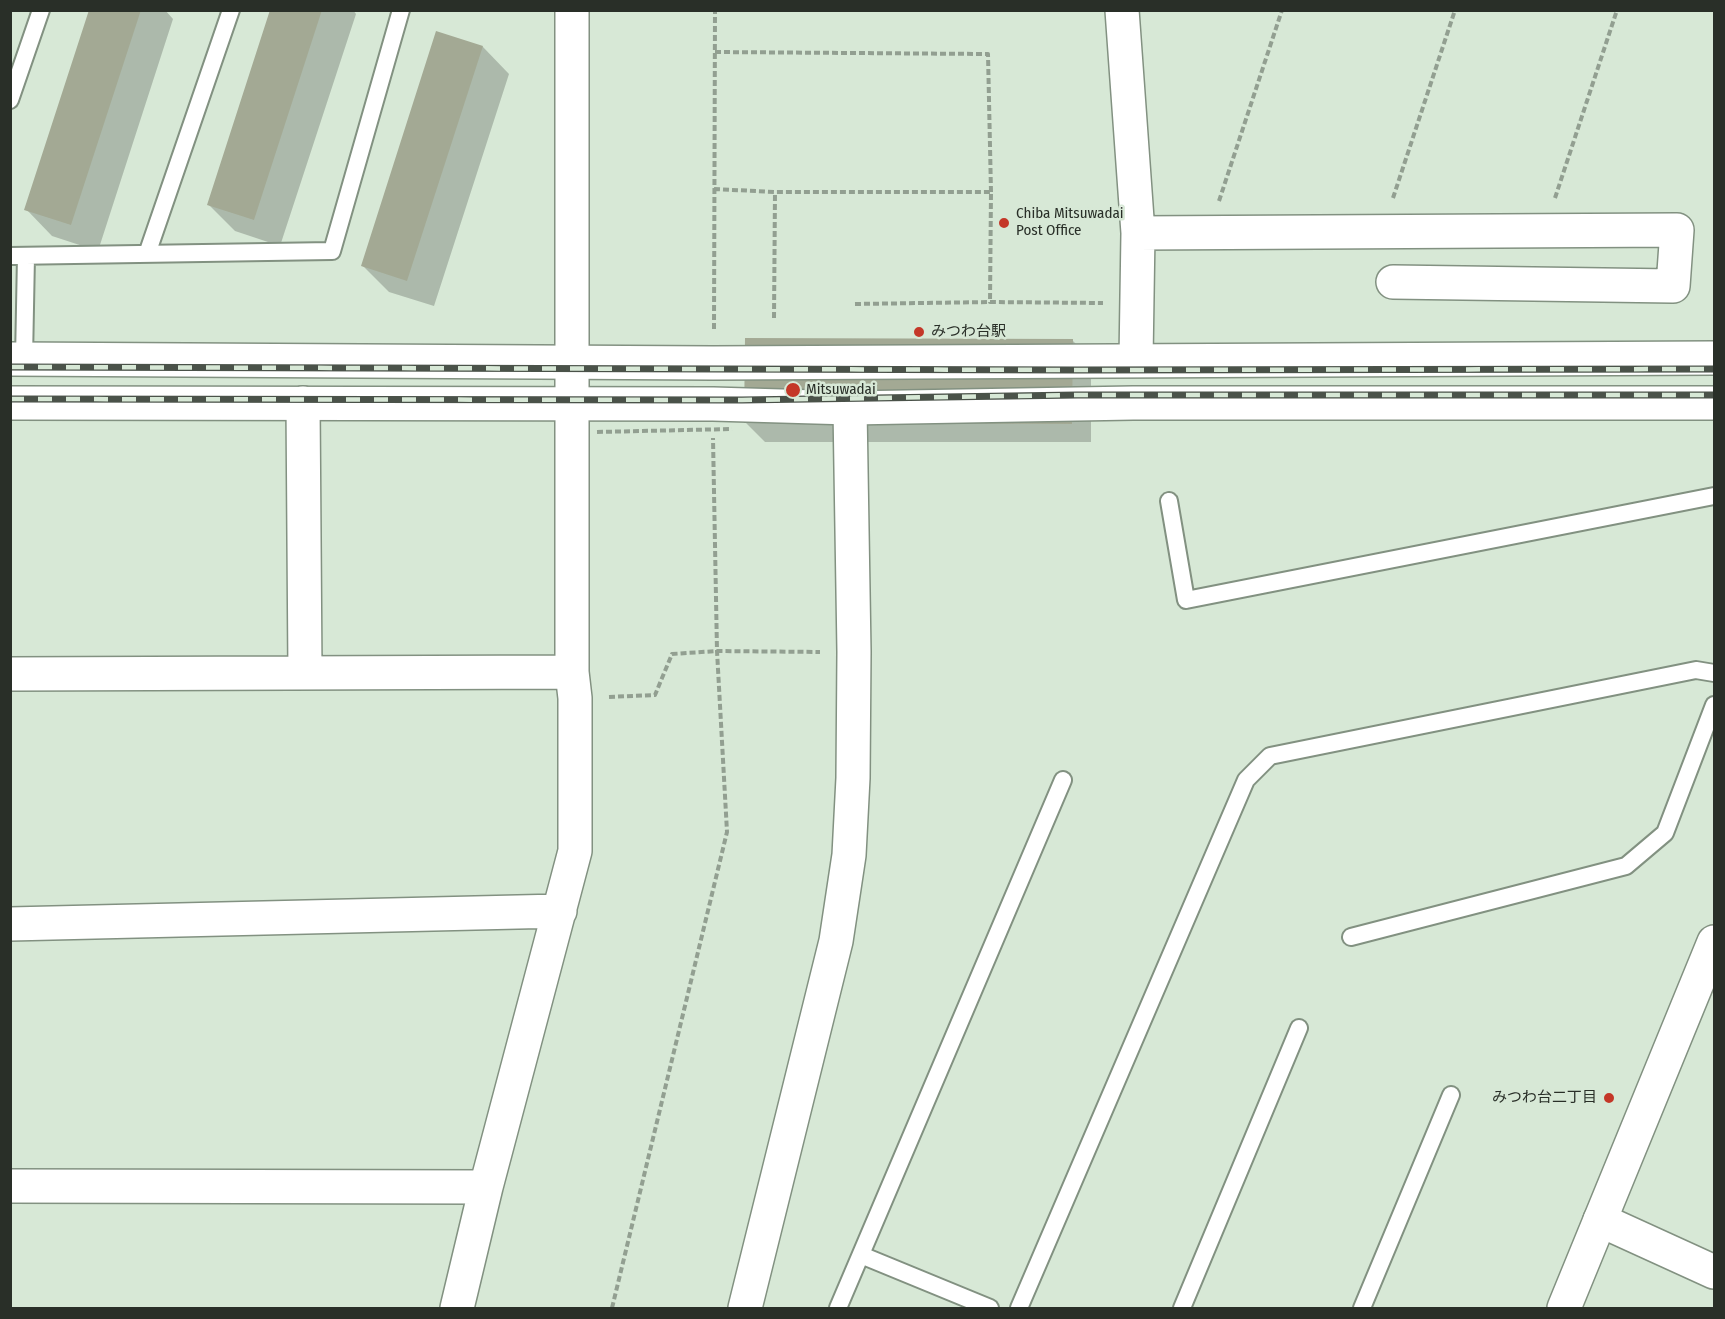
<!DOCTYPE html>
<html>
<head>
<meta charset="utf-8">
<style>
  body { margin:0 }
  #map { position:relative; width:1725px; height:1319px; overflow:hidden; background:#d7e8d6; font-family:"Fira Sans Condensed",sans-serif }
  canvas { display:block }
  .frame { position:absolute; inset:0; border:12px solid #292f28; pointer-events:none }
</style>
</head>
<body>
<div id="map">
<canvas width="1725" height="1319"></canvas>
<div class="frame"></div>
</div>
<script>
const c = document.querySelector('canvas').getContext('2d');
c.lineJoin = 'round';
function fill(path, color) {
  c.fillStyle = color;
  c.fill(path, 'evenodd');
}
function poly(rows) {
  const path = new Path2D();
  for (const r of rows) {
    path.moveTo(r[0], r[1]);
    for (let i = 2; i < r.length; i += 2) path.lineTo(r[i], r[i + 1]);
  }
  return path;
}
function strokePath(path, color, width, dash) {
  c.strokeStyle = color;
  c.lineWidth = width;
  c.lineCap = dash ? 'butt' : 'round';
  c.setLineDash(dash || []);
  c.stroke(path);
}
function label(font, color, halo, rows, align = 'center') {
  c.font = font + ' "Fira Sans Condensed","Noto Sans JP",sans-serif';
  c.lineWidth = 5;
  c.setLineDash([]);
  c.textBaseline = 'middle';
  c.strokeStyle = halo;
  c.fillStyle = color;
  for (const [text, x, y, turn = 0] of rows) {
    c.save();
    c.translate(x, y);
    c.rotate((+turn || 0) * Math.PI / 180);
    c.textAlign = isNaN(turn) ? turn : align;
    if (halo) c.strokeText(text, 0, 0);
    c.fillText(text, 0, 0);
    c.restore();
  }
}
const shadow = poly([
  [90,10,165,10,173,19,98,251,52,236,26,209],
  [272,10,353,10,356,14,280,246,235,231,209,205],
  [437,33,483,47,509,74,434,306,389,292,362,265],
  [1072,340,1091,359,1091,442,765,442,746,423]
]);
const building = poly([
  [89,10,141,10,71,225,24,210],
  [270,10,322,10,254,220,207,205],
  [436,31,483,46,407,281,361,266],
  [745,338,1073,339,1072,424,744,423]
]);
const path = poly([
  [715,52,988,54,991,192],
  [714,189,775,192,991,192,990,302,1103,303],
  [1393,198,1455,10],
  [1555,198,1617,10],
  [1219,201,1282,10],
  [855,304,990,302],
  [774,318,775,192],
  [714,329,715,10],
  [609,697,655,695,672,654,717,651,820,652],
  [612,1308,727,832,717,651,713,438]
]);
const lane = poly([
  [10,100,41,10],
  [147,254,231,10],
  [10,256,332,251,401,10],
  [24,359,26,256],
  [1169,501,1186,600,1714,496],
  [1351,937,1626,866,1665,833,1714,705],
  [861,1255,990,1308],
  [838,1308,1063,780],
  [1019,1308,1246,780,1270,756,1696,670,1714,673],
  [1182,1308,1299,1028],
  [1362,1308,1451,1095]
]);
const street = poly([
  [1122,10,1138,233,1136,359],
  [1138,233,1677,230,1673,286,1393,282],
  [303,403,305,673],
  [10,674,572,672],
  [10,924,560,911],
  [10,1186,486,1187],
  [1600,1220,1714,1272],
  [457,1308,486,1187,575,851,575,698,572,672,572,10],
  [745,1308,836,941,849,855,853,778,854,652,850,408]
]);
const secondary = poly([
  [10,359,713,363,1714,358],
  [10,403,713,404,850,408,1133,403,1714,403],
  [1564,1308,1714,942]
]);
const rail = poly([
  [10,367,1077,370,1714,369],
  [10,399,742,400,1077,395,1714,395]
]);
const pathBridge = poly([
  [597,432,732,429]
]);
const markers = [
  [1004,223,6,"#c43728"],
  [919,332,6,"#c43728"],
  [793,390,8,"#c43728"],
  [1609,1098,6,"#c43728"]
];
const poiNames = [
  ["Chiba Mitsuwadai",1016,214],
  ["Post Office",1016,231],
  ["みつわ台駅",931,332],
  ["Mitsuwadai",806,390],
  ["みつわ台二丁目",1597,1098,"right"]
];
fill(shadow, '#0003');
fill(building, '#a3a994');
strokePath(lane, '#829181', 20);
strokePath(street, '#829181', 36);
strokePath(secondary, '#829181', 36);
strokePath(path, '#929f91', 4, [6, 3]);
strokePath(lane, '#fff', 16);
strokePath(street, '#fff', 33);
strokePath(secondary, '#fff', 33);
strokePath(rail, '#4a5249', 7);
strokePath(rail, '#d7e8d6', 4.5, [14]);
strokePath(pathBridge, '#929f91', 4, [6, 3]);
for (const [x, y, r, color] of markers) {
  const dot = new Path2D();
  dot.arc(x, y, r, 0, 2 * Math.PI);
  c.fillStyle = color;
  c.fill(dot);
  strokePath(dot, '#d7e8d6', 2);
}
label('15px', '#292f28', '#d7e8d6', poiNames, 'left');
</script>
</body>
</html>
